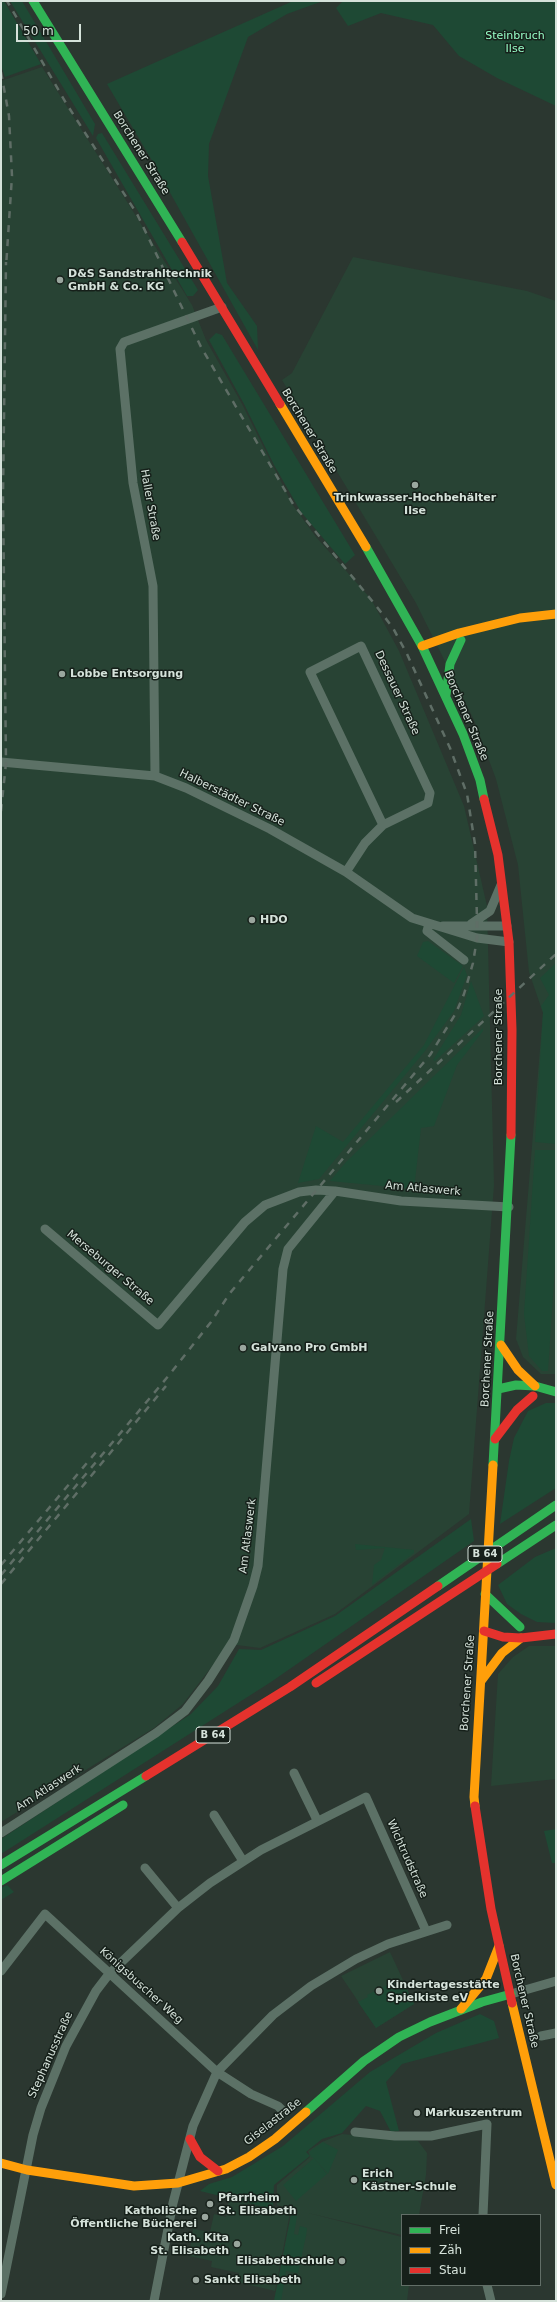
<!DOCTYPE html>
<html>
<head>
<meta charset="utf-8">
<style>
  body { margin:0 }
  #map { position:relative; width:557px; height:2302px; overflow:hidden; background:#2b3730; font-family:"DejaVu Sans",sans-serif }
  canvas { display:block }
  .frame { position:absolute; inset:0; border:2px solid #d5e2da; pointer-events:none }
  .legend { position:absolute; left:401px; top:2214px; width:140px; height:72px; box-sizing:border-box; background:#16201a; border:1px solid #626e67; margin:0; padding:5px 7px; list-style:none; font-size:12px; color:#d5e2da }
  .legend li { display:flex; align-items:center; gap:8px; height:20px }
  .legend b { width:20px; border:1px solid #626e67 }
  .scale { position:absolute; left:16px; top:24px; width:65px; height:18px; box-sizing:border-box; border:2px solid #d5e2da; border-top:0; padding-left:5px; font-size:12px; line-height:14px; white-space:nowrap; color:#d5e2da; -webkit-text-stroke:3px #16201a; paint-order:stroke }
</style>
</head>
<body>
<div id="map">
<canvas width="557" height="2302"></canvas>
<div class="frame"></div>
<ul class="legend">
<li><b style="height:5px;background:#30b455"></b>Frei</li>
<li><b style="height:5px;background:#ff9f0a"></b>Zäh</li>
<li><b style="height:5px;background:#e5322d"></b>Stau</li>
</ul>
<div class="scale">50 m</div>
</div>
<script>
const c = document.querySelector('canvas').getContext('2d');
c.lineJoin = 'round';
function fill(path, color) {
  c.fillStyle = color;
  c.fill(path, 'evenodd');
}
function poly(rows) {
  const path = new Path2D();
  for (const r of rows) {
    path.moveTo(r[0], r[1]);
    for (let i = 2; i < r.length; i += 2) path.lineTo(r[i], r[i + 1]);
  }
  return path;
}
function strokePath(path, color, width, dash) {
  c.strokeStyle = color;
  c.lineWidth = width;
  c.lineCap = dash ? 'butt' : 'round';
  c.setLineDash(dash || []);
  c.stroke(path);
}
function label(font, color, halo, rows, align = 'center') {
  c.font = font + ' "DejaVu Sans",sans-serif';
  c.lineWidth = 3;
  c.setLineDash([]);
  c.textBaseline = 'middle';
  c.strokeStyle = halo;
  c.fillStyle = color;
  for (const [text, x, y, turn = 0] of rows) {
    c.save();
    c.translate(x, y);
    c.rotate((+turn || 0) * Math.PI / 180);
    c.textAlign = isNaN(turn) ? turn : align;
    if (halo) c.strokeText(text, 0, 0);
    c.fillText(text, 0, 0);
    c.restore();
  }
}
const built = poly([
  [42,67,192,305,206,340,242,404,292,504,316,537,371,599,399,651,464,806,487,906,494,1185,469,1514,335,1614,260,1648,229,1644,183,1704,154,1728,1,1822,1,81],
  [353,257,527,291,556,301,556,1374,541,1374,523,1357,516,1339,543,1013,529,972,518,865,496,779,474,720,416,603,282,380,292,373],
  [529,1646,556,1646,556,1779,491,1786,498,1674,513,1657],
  [390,1952,414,2004,376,2028,341,1976],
  [342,2134,418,2141,427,2153,426,2175,419,2215,402,2215,402,2235,308,2213,402,2237,402,2285,409,2285,407,2301,274,2301,292,2209,277,2205,277,2185,310,2157,308,2151,322,2142],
  [229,2199,290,2213,275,2291,237,2282,239,2273,211,2267,212,2261,189,2256,193,2229,210,2232,214,2214,226,2217]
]);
const green = poly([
  [1,1,4,1,41,64,5,77,1,65],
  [10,1,22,1,95,124,93,136],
  [293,1,323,1,287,14,248,37,209,144,208,176,227,283,257,326,258,350,154,164,107,84],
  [343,1,556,1,556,106,497,78,459,56,433,25,381,13,348,26,336,8],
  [102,133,198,290,193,296,187,296,96,138,98,134],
  [216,333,222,335,355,555,345,564,301,512,274,465,244,404,209,340],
  [428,941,463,966,454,983,417,956,423,942],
  [556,963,556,1144,535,1142,543,1012,541,1006,549,995,540,978],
  [464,967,467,975,454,1011,425,1051,319,1179,298,1183,316,1126,343,1142,424,1045],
  [471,981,484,1016,435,1061,433,1060,461,1015],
  [483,1028,483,1031,457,1065,434,1126,421,1128,414,1189,330,1181,346,1162],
  [535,1150,556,1150,556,1250,548,1371,542,1371,529,1356,524,1314],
  [546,1403,556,1403,556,1488,500,1524,509,1461,514,1438,528,1411],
  [471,1519,474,1541,271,1682,1,1854,1,1839,191,1714,218,1686,239,1649,261,1650,335,1616],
  [355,1544,414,1550,414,1553,372,1585,374,1565,381,1560,385,1548,356,1550],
  [556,1548,556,1623,537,1622,521,1614,507,1604,498,1585,535,1557],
  [556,1829,556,1863,552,1863,544,1831],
  [7,1885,14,1892,1,1900,1,1888],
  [403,1981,414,2004,376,2028,358,2002,368,1997,367,1995,391,1983,393,1986],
  [480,2014,494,2021,499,2038,402,2064,386,2082,399,2131,391,2132,380,2111,366,2106,342,2133,322,2139,306,2152,310,2156,274,2185,273,2209,200,2191,209,2184,232,2177,283,2146,370,2072,436,2033],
  [323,2142,338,2150,328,2174,314,2158,311,2157,309,2152],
  [314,2158,327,2174,296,2201,283,2185],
  [291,2215,297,2216,294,2234,298,2235,300,2226,307,2228,306,2236,298,2273,286,2271,281,2301,274,2301]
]);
const street = poly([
  [1,762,155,776,186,788,270,829,346,872,412,918,477,938,509,942],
  [155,776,153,586,133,483,120,349,124,342,222,307],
  [346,872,365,843,383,825,428,803,430,793,361,646,310,672,383,825],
  [429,924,427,931,464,960],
  [471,924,490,911,501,885],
  [443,926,507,926],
  [45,1229,158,1325,245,1222,265,1205,299,1192,316,1190,335,1191],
  [294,1773,317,1820],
  [214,1815,243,1861],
  [1,1833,156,1733,185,1711,208,1681,234,1640,253,1586,258,1566,283,1269,288,1249,335,1191,401,1201,509,1207],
  [145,1868,178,1908],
  [1,1971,45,1914,217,2072,251,2094,278,2106,283,2111],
  [511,1994,556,1981],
  [541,2036,556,2033],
  [355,2132,395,2136,431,2136,487,2124,483,2215],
  [487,2285,491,2301],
  [1,2294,33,2135,41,2108,66,2046,96,1991,109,1974,178,1908,210,1883,261,1850,366,1797,426,1931],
  [154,2301,173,2203,193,2126,217,2072,273,2015,311,1986,356,1959,388,1944,447,1925]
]);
const fast = poly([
  [33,1,182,242],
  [366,547,422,646,463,734,480,780,484,799],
  [446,695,450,664,461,640],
  [498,1389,516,1385,535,1386,556,1392],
  [493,1465,511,1135],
  [497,1564,556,1525],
  [438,1586,556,1505],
  [485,1594,520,1627],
  [1,1865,146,1776],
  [1,1881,123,1805],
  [306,2112,364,2061,399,2037,430,2022,482,2002,511,1994]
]);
const slow = poly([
  [280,404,366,547],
  [422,646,459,633,520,618,556,614],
  [501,1345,518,1370,535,1386],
  [481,1681,502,1653,521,1638],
  [475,1806,474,1797,493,1465],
  [512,2003,556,2185],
  [461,2009,486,1979,499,1946],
  [1,2163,27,2170,134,2186,178,2183,226,2169,249,2157,275,2139,306,2112]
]);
const jam = poly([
  [182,242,280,404],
  [484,799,498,855,509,942,512,1030,511,1135],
  [495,1439,517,1410,533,1396],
  [484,1631,503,1637,521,1638,556,1634],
  [316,1683,497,1564],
  [146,1776,290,1687,438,1586],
  [475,1806,491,1909,512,2003],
  [190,2139,200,2157,218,2171]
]);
const rail = poly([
  [1,72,9,116,12,176,6,267],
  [1,811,6,763,3,496,6,262],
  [396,1102,556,954],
  [1,1565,97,1451],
  [1,1575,170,1374,211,1322,230,1293,430,1055,456,1013,464,994,473,963,477,938,477,920,475,844,467,794,450,748,407,654,393,628,377,607,293,504,201,347,137,214,66,103,7,1],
  [1,1584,166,1386]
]);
const markers = [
  [60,280,4,"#9aa69e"],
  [415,485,4,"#9aa69e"],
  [62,674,4,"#9aa69e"],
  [252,920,4,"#9aa69e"],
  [243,1348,4,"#9aa69e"],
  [379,1991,4,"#9aa69e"],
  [417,2113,4,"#9aa69e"],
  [354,2180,4,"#9aa69e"],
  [210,2204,4,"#9aa69e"],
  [205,2217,4,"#9aa69e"],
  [237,2244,4,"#9aa69e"],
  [342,2261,4,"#9aa69e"],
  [196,2280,4,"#9aa69e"]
];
const shields = [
  [485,1554,34],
  [213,1735,34]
];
const shieldNames = [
  ["B 64",485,1554],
  ["B 64",213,1735]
];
const parkNames = [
  ["Steinbruch",515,36],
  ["Ilse",515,49]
];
const streetNames = [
  ["Borchener Straße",141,153,58],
  ["Borchener Straße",309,431,59],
  ["Haller Straße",150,505,80],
  ["Dessauer Straße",397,693,65],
  ["Borchener Straße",466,716,67],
  ["Halberstädter Straße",232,798,26],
  ["Borchener Straße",499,1037,-90],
  ["Am Atlaswerk",423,1189,5],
  ["Merseburger Straße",110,1268,40],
  ["Borchener Straße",488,1359,-87],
  ["Am Atlaswerk",248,1536,-83],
  ["Borchener Straße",468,1683,-86],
  ["Am Atlaswerk",49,1788,-33],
  ["Wichtrudstraße",407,1859,66],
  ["Königsbuscher Weg",141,1986,42],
  ["Borchener Straße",524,2001,77],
  ["Stephanusstraße",51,2055,-66],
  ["Giselastraße",273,2122,-38]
];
const poiNames = [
  ["D&S Sandstrahltechnik",68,274],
  ["GmbH & Co. KG",68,287],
  ["Trinkwasser-Hochbehälter",415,498,"center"],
  ["Ilse",415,511,"center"],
  ["Lobbe Entsorgung",70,674],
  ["HDO",260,920],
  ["Galvano Pro GmbH",251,1348],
  ["Kindertagesstätte",387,1985],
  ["Spielkiste eV",387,1998],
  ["Markuszentrum",425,2113],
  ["Erich",362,2174],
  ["Kästner-Schule",362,2187],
  ["Pfarrheim",218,2198],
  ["St. Elisabeth",218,2211],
  ["Katholische",197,2211,"right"],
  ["Öffentliche Bücherei",197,2224,"right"],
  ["Kath. Kita",229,2238,"right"],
  ["St. Elisabeth",229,2251,"right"],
  ["Elisabethschule",334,2261,"right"],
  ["Sankt Elisabeth",204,2280]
];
fill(built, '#284334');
fill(green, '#1e4934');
strokePath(street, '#5c7166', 9);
strokePath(fast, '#30b455', 9);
strokePath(slow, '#ff9f0a', 9);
strokePath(jam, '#e5322d', 9);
strokePath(rail, '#5f6e66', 2.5, [7, 7]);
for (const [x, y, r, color] of markers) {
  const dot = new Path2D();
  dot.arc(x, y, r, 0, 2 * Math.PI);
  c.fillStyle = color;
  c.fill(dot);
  strokePath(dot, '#16201a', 1.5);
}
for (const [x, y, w] of shields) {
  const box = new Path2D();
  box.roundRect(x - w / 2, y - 8, w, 16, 3);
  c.fillStyle = '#16201a';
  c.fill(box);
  strokePath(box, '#d5e2da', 1);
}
label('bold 10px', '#d5e2da', null, shieldNames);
label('11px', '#97fec7', '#16201a', parkNames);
label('11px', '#d5e2da', '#16201a', streetNames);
label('bold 11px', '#d5e2da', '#16201a', poiNames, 'left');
</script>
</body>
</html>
